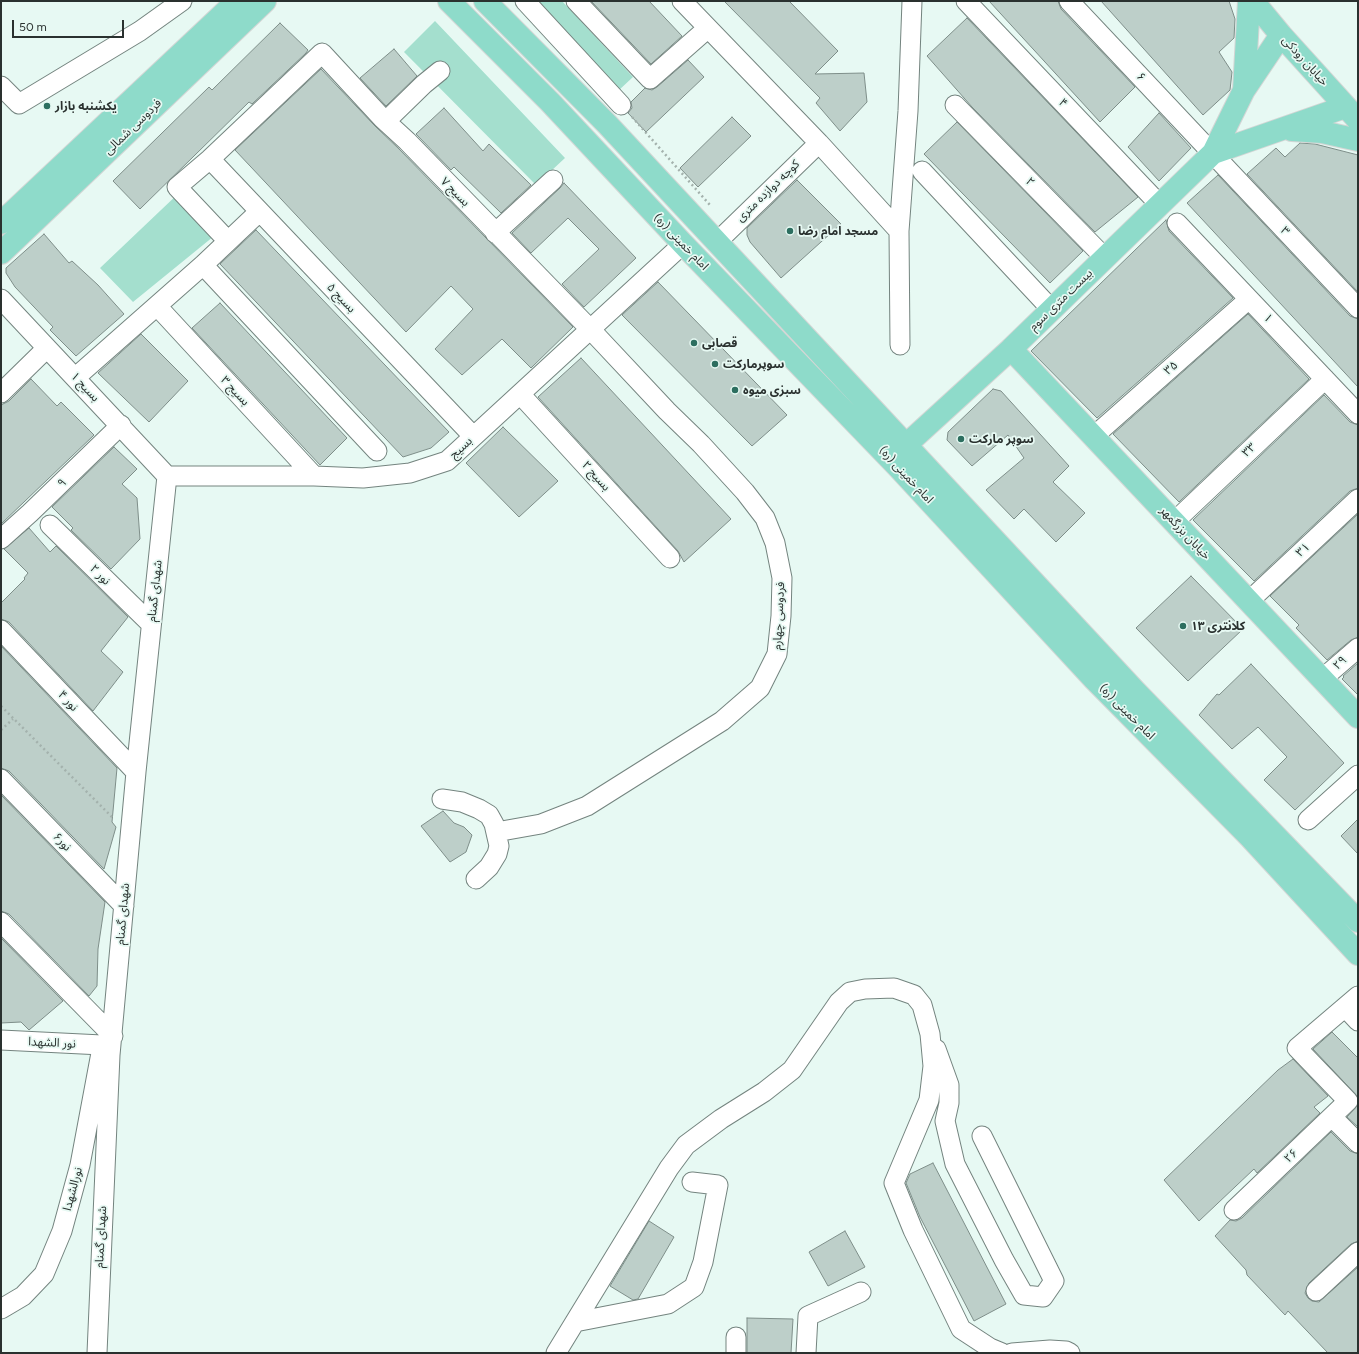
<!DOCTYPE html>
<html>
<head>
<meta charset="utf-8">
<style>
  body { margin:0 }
  #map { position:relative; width:1359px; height:1354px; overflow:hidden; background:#e7f9f3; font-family:Figtree,sans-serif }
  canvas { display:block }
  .frame { position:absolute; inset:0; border:2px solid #2a312f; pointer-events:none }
  .scale { position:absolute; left:12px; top:20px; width:112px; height:18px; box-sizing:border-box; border:2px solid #2a312f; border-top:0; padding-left:5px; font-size:12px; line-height:14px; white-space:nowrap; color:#2a312f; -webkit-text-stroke:3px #e7f9f3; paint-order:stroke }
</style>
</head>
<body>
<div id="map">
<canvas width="1359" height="1354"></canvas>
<div class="frame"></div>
<div class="scale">50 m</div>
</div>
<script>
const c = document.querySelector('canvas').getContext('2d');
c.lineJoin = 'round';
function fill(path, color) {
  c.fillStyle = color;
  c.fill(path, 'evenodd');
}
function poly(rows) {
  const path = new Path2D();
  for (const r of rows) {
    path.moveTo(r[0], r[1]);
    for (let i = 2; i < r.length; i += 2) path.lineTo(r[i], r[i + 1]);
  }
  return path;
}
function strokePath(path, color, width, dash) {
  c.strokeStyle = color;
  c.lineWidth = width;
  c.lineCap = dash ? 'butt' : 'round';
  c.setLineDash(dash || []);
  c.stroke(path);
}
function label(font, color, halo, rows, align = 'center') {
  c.font = font + ' Figtree,"Noto Sans Arabic",sans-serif';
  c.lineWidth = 3.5;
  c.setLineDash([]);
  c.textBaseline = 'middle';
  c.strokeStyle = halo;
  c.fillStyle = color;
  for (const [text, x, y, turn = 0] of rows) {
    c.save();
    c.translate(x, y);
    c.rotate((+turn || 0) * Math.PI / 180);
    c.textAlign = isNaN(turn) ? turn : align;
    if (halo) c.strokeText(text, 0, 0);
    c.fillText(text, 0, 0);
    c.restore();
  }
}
const green = poly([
  [534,1,562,1,633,77,618,91],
  [435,21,565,158,536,185,404,52],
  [181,191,219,232,133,302,100,268]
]);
const building = poly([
  [591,1,649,1,682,36,651,64,591,1],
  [724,1,789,1,838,51,815,74,864,73,867,102,840,131,816,103,820,98,724,1],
  [989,1,1058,1,1061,9,1135,87,1100,122,989,1],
  [1101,1,1229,1,1235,19,1234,38,1219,52,1232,72,1230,90,1203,115,1101,1],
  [967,18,1138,197,1095,232,972,107,927,56,967,18],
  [280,23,308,50,306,53,252,104,249,102,140,209,113,181,209,87,212,90,280,23],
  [394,49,417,76,386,106,360,78,394,49],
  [688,60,704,77,646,132,628,113,632,108,631,102,645,88,652,90,657,87,688,60],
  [321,69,375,126,399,149,573,327,531,368,502,339,462,375,435,349,473,309,451,286,406,332,235,150,321,69],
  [444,108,483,151,489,144,531,185,501,213,454,167,451,170,416,134,444,108],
  [1159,113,1191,148,1159,181,1128,147,1159,113],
  [732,117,751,136,698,187,680,168,732,117],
  [957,122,1083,251,1050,283,924,154,957,122],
  [1300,143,1315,144,1358,155,1358,292,1247,174,1276,148,1285,157,1300,143],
  [1218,175,1350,316,1358,319,1358,387,1187,203,1218,175],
  [797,180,841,224,781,278,750,242,747,235,747,228,797,180],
  [564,183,636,258,584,307,562,284,599,249,568,218,531,253,512,233,560,188,564,183],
  [1166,220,1169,231,1233,298,1097,418,1031,351,1166,220],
  [256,230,449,432,431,448,403,457,220,264,256,230],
  [44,234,69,263,72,261,98,285,124,314,76,356,50,330,53,327,15,287,6,273,6,268,44,234],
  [658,282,787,415,752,446,622,315,658,282],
  [220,303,347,438,320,465,192,328,220,303],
  [1248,314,1309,379,1179,502,1113,434,1248,314],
  [141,334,188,381,149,422,98,373,141,334],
  [581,358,731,519,684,562,678,551,538,397,581,358],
  [31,379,57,406,61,402,94,435,1,524,1,405,9,401,31,379],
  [993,389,1001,391,1069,466,1053,482,1085,513,1056,542,1024,509,1014,519,986,490,1024,458,1008,435,972,466,947,440,948,432,993,389],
  [1324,395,1350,422,1358,425,1358,488,1350,491,1254,581,1193,520,1324,395],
  [503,427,558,481,519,517,466,463,503,427],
  [114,447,137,469,122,484,137,498,140,539,111,569,71,530,73,528,52,507,114,447],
  [1358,514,1358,637,1351,640,1327,660,1296,628,1299,625,1270,596,1358,514],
  [29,528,50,552,56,546,128,617,101,651,123,672,93,711,9,622,1,619,1,603,25,579,24,578,28,573,4,549,29,528],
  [1191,576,1243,629,1188,681,1136,628,1191,576],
  [1,646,117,768,112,822,116,827,104,869,9,771,1,768,1,646],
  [1358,663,1358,695,1342,679,1344,677,1343,676,1358,663],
  [1251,664,1344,763,1295,810,1264,780,1287,757,1258,727,1232,749,1199,715,1217,694,1219,695,1251,664],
  [1,795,105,902,98,949,97,986,89,996,9,914,1,911,1,795],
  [443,811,454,823,464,827,472,835,466,852,450,862,421,826,443,811],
  [1358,819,1358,854,1341,836,1358,819],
  [1,938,63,1001,29,1030,21,1022,1,1023,1,938],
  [1332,1032,1358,1058,1358,1097,1313,1049,1332,1032],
  [1293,1059,1328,1096,1314,1107,1320,1113,1257,1173,1254,1169,1199,1221,1164,1180,1278,1070,1293,1059],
  [1358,1105,1358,1127,1347,1117,1358,1105],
  [1331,1132,1350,1151,1358,1154,1358,1241,1351,1244,1309,1283,1305,1293,1308,1298,1312,1301,1319,1302,1358,1267,1358,1353,1328,1353,1288,1311,1285,1315,1247,1275,1246,1270,1215,1236,1230,1220,1236,1221,1242,1218,1331,1132],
  [933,1163,1006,1304,974,1321,920,1217,906,1183,910,1174,933,1163],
  [649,1221,674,1237,638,1299,633,1300,610,1286,649,1221],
  [845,1231,865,1267,828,1286,809,1252,845,1231],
  [747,1318,793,1319,791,1353,747,1353,747,1318]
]);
const path = poly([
  [632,117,710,205],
  [1,706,114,819],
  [1,730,13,719]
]);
const minor = poly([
  [525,1,621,105],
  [576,1,650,79,708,28],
  [682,1,819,143,899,231],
  [966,1,1160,205],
  [1069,1,1358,308],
  [1,86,19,104,140,31,182,1],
  [955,105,1105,258],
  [386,121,424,84,440,71],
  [210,159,473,436],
  [922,171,1052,310],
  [1177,223,1358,414],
  [495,233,553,180],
  [227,240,177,187,210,159,322,53,383,119,407,141,591,330,667,411,701,444,745,492,765,518,775,543,782,578,781,616,777,654,760,688,722,721,587,806,541,824,496,832],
  [718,241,819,143],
  [203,265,377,451],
  [1,299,167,476],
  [157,306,314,476],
  [900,345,899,231,908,111,912,1],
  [76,377,203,265,259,212],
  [1,393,47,348],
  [521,395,670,558],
  [1094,436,1249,299],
  [167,476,314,476,363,478,410,473,447,461,683,244],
  [1174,522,1325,379],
  [50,525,151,624],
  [1,539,30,513,121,425],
  [1249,601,1358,499],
  [1,630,136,772],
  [1322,679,1358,648],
  [1,779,124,906],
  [442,799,462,802,479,809,489,815,494,824,499,846,497,854,489,867,476,879],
  [1308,820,1358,775],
  [1,922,113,1036,106,1042],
  [1345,1007,1358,1021],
  [1,1040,102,1045],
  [936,1049,949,1085,949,1103,945,1121,955,1164,1004,1260,1024,1295,1043,1297,1054,1281,982,1136],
  [1332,1117,1358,1143],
  [1234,1210,1348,1101,1297,1048,1358,996],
  [1316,1291,1358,1252],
  [1,1309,23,1296,44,1274,62,1231,80,1165,101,1053],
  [575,1322,668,1304,694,1287,703,1262,718,1185,692,1182],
  [97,1353,110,1055,136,772,167,476],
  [556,1353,669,1168,686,1145,721,1119,764,1092,792,1070,839,1002,850,992,865,989,894,988,914,995,922,1005,930,1034,933,1066,929,1100,894,1183,913,1230,961,1329,990,1348,1002,1353],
  [736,1353,736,1337],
  [806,1353,808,1316,861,1292],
  [1012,1353,1050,1350,1066,1351,1070,1353]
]);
const major = poly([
  [449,1,550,102,683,244,898,467,1094,679,1250,837,1358,954],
  [485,1,607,124,1135,691,1358,921],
  [1253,1,1281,35,1358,120],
  [1244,90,1249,1],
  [1292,130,1322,132,1358,140],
  [1213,153,1345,107],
  [1,223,237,1],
  [1,253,265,1],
  [1011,349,1358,717],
  [907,444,1011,349,1213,153,1244,90,1281,35]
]);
const markers = [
  [47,106,4,"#2c6e5f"],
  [790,231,4,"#2c6e5f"],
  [694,343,4,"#2c6e5f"],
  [715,364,4,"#2c6e5f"],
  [735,390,4,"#2c6e5f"],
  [961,439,4,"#2c6e5f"],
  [1183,626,4,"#2c6e5f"]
];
const streetNames = [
  ["خیابان رودکی",1305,61,48],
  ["۶",1141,77,47],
  ["۴",1063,103,46],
  ["فردوسی شمالی",133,127,-44],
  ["۲",1030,182,45],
  ["کوچه دوازده متری",768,191,-44],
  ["بسیج ۷",455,192,45],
  ["۳",1285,231,47],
  ["امام خمینی (ره)",681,242,46],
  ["بسیج ۵",341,298,46],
  ["بیست متری سوم",1061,300,-44],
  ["۱",1268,318,47],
  ["۳۵",1171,368,-41],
  ["بسیج ۱",85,387,47],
  ["بسیج ۳",235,391,47],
  ["بسیج",461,448,-43],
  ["۳۳",1249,450,-44],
  ["امام خمینی (ره)",906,475,47],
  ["بسیج ۲",596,476,48],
  ["۹",62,483,-44],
  ["خیابان بزرگمهر",1185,533,47],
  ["۳۱",1303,550,-43],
  ["نور ۲",100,575,45],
  ["شهدای گمنام",155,591,-84],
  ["فردوسی چهارم",779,616,-87],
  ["۲۹",1340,663,-42],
  ["نور ۴",68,701,47],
  ["امام خمینی (ره)",1127,712,45],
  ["نور۶",62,842,46],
  ["شهدای گمنام",123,914,-85],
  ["نور الشهدا",52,1043,3],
  ["۲۶",1291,1156,-44],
  ["نورالشهدا",73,1189,-75],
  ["شهدای گمنام",101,1237,-87]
];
const poiNames = [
  ["یکشنبه بازار",55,106],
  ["مسجد امام رضا",798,231],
  ["قصابی",702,343],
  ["سوپرمارکت",723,364],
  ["سبزی میوه",743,390],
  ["سوپر مارکت",969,439],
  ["کلانتری ۱۳",1191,626]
];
fill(green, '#a4dfce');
fill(building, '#bdcfc9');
strokePath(building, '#7e8e89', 1);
strokePath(minor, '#74847f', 21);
strokePath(major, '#d4d6d5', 24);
strokePath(path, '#a4b2ad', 2.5, [2, 3]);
strokePath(minor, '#fff', 19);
strokePath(major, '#8edbca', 22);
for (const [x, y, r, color] of markers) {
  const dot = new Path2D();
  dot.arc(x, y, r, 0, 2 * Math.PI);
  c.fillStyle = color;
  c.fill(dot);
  strokePath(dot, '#e7f9f3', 1.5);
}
label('12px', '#2a312f', '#e7f9f3', streetNames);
label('bold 12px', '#2a312f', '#e7f9f3', poiNames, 'left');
</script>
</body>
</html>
